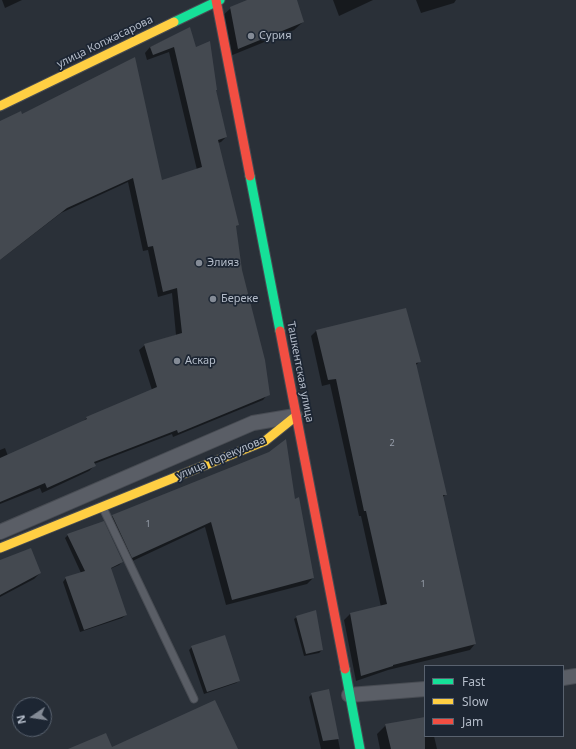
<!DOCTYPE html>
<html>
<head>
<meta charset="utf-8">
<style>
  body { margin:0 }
  #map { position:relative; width:576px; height:749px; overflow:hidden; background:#2a3038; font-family:"Noto Sans",sans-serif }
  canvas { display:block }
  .legend { position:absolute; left:424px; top:665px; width:140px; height:72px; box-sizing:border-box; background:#1d2633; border:1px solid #59626f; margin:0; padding:5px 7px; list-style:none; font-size:12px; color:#b4bcc9 }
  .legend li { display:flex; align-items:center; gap:8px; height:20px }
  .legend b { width:20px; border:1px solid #59626f }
  .north { position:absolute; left:12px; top:697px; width:40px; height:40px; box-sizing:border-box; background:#1d2633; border:1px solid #59626f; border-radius:50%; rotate:257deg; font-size:11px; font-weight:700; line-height:16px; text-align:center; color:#b4bcc9 }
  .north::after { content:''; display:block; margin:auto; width:14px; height:18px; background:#848b96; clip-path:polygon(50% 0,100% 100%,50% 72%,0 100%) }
</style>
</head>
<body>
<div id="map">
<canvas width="576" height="749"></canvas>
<ul class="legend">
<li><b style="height:5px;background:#16e098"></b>Fast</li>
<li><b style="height:5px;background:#ffcf43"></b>Slow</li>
<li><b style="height:5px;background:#f24e42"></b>Jam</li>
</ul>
<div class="north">N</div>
</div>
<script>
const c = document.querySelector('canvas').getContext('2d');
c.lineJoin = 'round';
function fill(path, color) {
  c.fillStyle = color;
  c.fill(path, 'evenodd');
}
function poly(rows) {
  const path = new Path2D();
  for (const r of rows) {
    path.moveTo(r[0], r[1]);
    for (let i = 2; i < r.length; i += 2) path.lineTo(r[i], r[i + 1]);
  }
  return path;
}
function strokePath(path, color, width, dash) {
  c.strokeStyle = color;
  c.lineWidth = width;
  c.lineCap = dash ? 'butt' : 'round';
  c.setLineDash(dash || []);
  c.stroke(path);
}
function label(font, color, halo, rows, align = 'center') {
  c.font = font + ' "Noto Sans",sans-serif';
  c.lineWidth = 3.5;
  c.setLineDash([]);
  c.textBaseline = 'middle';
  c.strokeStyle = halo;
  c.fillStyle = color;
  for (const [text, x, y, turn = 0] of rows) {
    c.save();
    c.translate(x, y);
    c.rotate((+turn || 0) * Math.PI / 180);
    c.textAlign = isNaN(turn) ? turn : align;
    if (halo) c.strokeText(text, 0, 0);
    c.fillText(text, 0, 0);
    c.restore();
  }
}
const shadow = poly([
  [2,0,22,0,5,8],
  [250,0,296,0,303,22,294,30,230,56,222,16,231,8],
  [333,0,373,0,339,16],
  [416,0,456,0,454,3,421,13],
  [189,29,195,49,215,91,226,137,221,142,218,143,238,225,235,227,241,270,268,394,263,400,173,437,172,434,94,464,94,466,89,471,42,493,40,488,0,504,0,450,5,448,8,456,82,422,87,418,152,390,139,350,145,345,176,335,172,293,158,297,148,250,143,251,128,182,61,213,0,260,0,122,22,115,161,181,197,170,169,52,147,60,145,53,150,47],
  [316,331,420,361,415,366,446,494,442,498,475,644,470,650,388,670,356,681,344,620,350,614,381,607,361,516,359,516,330,384,322,386,311,336],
  [270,453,294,500,313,578,307,584,226,605,205,527,126,564,106,522,113,516],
  [68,535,122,562,119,565,110,569,126,615,122,618,80,632,63,582,66,578,81,573,65,538],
  [0,561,40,573,34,579,0,597],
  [297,617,322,650,319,653,304,656,294,619],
  [192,647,239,681,236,683,204,694,189,650],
  [328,690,340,749,321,749,309,697,312,694],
  [425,718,425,736,434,736,437,749,380,749,377,734,386,725]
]);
const building = poly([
  [247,0,297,0,304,22,238,49,230,7],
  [190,27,196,47,210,41,217,90,216,90,227,137,218,140,239,225,236,226,242,270,265,360,270,395,178,433,177,430,94,462,96,466,47,488,45,483,0,502,0,458,87,419,86,417,157,387,144,344,182,333,177,288,163,292,153,246,148,247,133,178,67,208,0,260,0,121,21,111,22,114,135,57,162,180,202,167,174,47,153,55,150,47],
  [406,308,421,362,416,363,447,495,443,495,476,644,393,665,393,666,361,676,350,613,387,604,366,511,364,511,336,379,328,380,316,330],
  [286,439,295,499,299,497,314,578,232,600,211,522,132,558,112,515,269,452],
  [104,521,123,562,111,568,127,615,84,630,65,577,85,571,67,534],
  [31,548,41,573,0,595,0,560],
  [316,610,323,650,306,654,296,616],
  [225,635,240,681,207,692,191,646],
  [329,689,339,739,323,741,311,693],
  [215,700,238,749,68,749,106,733,112,747],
  [425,717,425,749,391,749,385,724]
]);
const lane = poly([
  [103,508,194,699]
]);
const street = poly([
  [0,532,253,423,295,416],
  [563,678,576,676],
  [349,695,425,689]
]);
const fast = poly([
  [174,22,220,0],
  [250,176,280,331],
  [345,669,360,749]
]);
const slow = poly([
  [0,106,174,22],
  [0,548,265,441,296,416]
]);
const jam = poly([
  [216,0,250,176],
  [280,331,345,669]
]);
const markers = [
  [251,36,4,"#848b96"],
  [199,263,4,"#848b96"],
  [213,299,4,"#848b96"],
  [177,361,4,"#848b96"]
];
const numberNames = [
  ["2",392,443],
  ["1",148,524],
  ["1",423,584]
];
const poiNames = [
  ["Сурия",259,36],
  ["Элияз",207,263],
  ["Береке",221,299],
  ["Аскар",185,361]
];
const streetNames = [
  ["улица Копжасарова",105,42,-26],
  ["Ташкентская улица",300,372,79],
  ["улица Торекулова",221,458,-23]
];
fill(shadow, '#0007');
fill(building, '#444950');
strokePath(lane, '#484c53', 9);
strokePath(street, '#484c53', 16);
strokePath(fast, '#484c53', 11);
strokePath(slow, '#484c53', 11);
strokePath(jam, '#484c53', 11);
strokePath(lane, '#5a5e66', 7);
strokePath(street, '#5a5e66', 14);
strokePath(fast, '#16e098', 9);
strokePath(slow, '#ffcf43', 9);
strokePath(jam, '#f24e42', 9);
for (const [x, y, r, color] of markers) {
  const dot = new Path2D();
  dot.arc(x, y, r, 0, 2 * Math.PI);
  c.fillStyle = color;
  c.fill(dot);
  strokePath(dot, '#1d2633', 1.5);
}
label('9px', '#989fab', null, numberNames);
label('11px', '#b4bcc9', '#1d2633', poiNames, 'left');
label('11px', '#b4bcc9', '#1d2633', streetNames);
</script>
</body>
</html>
